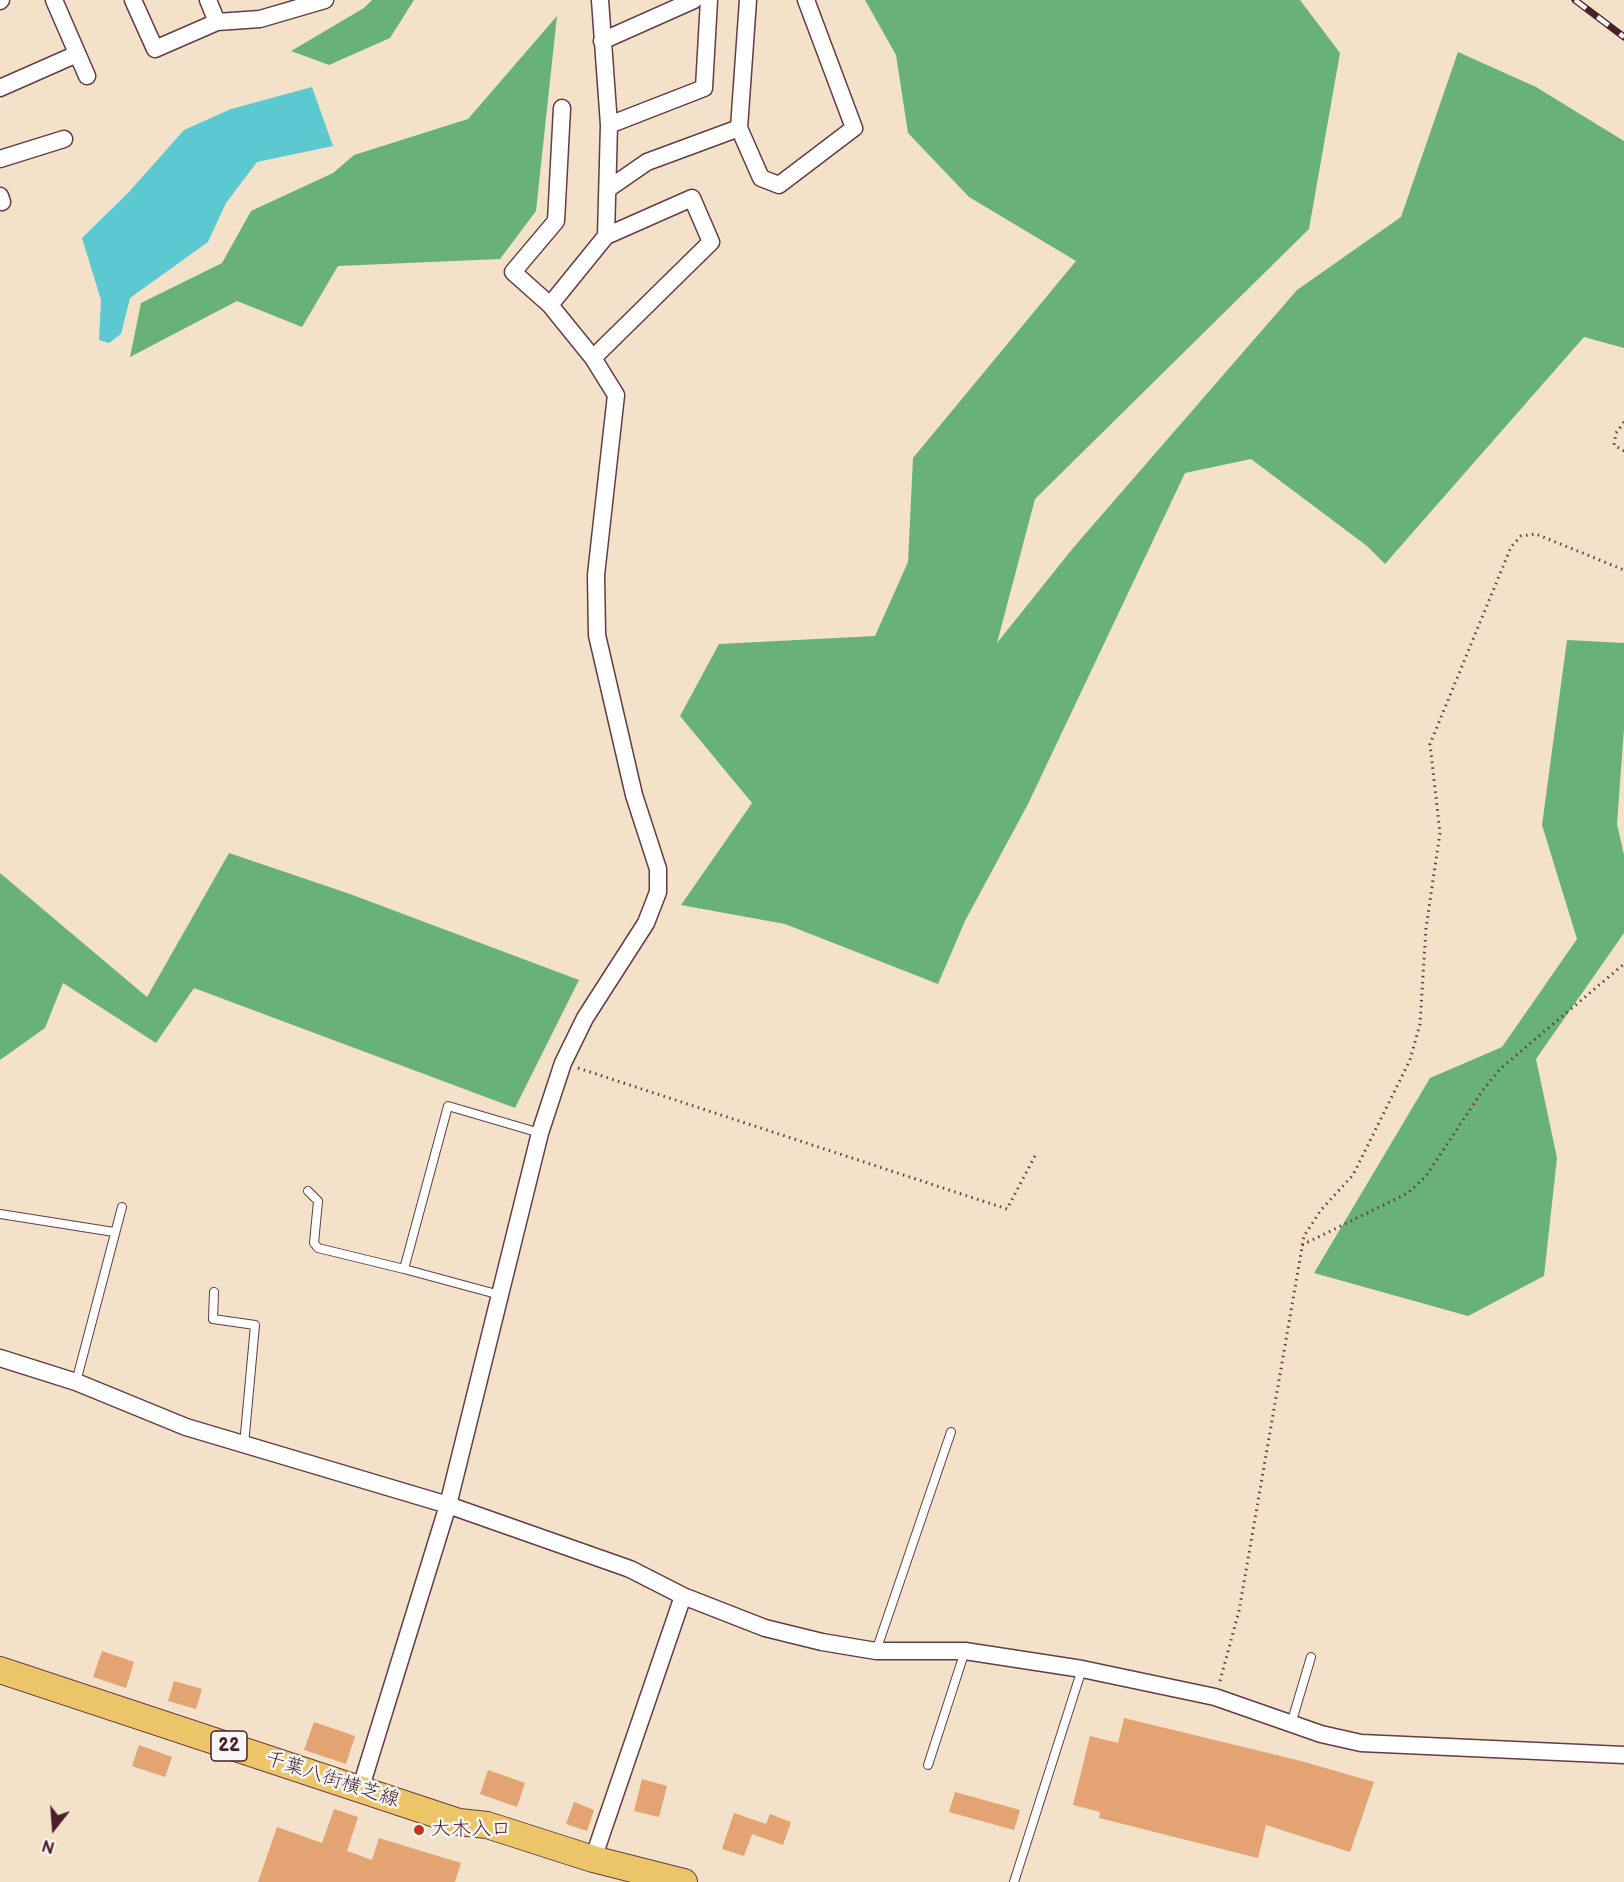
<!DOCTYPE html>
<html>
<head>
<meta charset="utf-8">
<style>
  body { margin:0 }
  #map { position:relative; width:1624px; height:1882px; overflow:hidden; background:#f4e1ca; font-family:"Balsamiq Sans",sans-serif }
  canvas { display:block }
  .north { position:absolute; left:24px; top:1798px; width:60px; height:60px; -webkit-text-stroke:4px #f6f6f2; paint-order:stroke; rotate:197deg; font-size:16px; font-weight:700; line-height:24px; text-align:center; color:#4a1f2b }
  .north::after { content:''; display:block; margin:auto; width:21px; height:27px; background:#4a1f2b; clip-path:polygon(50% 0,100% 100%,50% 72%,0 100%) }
</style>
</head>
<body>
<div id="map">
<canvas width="1624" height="1882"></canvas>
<div class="north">N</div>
</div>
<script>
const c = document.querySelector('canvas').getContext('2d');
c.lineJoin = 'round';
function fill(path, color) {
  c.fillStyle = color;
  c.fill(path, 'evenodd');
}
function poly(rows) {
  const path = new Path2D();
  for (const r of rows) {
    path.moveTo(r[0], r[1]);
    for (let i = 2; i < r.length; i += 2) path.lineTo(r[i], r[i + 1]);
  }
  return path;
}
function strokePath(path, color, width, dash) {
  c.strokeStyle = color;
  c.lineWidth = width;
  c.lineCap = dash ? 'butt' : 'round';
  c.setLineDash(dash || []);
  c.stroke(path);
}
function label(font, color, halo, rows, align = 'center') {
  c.font = font + ' "Balsamiq Sans","Klee One",sans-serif';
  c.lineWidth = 5;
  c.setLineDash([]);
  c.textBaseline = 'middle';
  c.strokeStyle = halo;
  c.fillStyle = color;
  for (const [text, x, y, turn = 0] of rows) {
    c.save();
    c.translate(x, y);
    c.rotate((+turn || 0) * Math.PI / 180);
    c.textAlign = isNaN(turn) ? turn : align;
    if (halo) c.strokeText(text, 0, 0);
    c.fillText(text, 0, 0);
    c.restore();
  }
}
const forest = poly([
  [372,0,414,0,390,38,329,65,291,51,364,8],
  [865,0,1300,0,1340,53,1309,229,1035,499,997,643,1073,548,1297,290,1401,217,1458,52,1536,87,1624,141,1624,348,1584,337,1385,564,1367,546,1251,459,1185,473,1028,804,965,921,938,984,785,924,681,905,752,803,680,716,719,644,875,636,908,562,913,458,1076,261,969,197,908,133,896,55],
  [557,16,536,211,500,259,338,266,302,327,237,301,130,357,141,303,222,263,251,211,333,173,354,155,468,119],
  [1567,640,1624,643,1624,729,1617,824,1624,855,1624,933,1536,1059,1557,1158,1544,1276,1468,1316,1314,1273,1430,1078,1502,1047,1577,939,1542,825],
  [229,853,350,894,579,980,515,1108,194,988,156,1043,63,983,45,1028,0,1060,0,873,147,997]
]);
const water = poly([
  [312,87,333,146,257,162,226,203,208,242,130,298,121,334,109,343,99,340,101,300,82,238,128,193,184,130,231,109]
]);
const building = poly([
  [102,1651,134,1662,126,1688,93,1677],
  [174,1681,202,1689,196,1709,168,1701],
  [1124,1718,1301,1761,1374,1782,1350,1852,1266,1825,1258,1858,1099,1818,1100,1812,1073,1805,1090,1736,1118,1743],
  [314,1722,355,1736,346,1764,304,1750],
  [139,1745,172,1757,165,1777,132,1766],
  [488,1770,525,1783,517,1807,480,1794],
  [642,1779,667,1786,659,1817,634,1811],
  [955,1792,1020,1810,1014,1830,949,1812],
  [574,1802,594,1810,587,1831,566,1824],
  [334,1809,358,1817,347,1851,372,1860,379,1838,461,1863,455,1882,258,1882,277,1827,322,1843],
  [734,1813,766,1824,770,1814,791,1822,783,1845,752,1834,744,1856,722,1849]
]);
const path = poly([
  [1624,422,1616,433,1614,445,1624,451],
  [578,1068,1007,1209,1036,1154],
  [1302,1245,1408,1193,1426,1176,1483,1090,1500,1069,1624,964],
  [1220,1681,1239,1611,1304,1236,1321,1210,1353,1175,1410,1060,1420,1024,1426,928,1440,833,1430,744,1511,547,1521,536,1536,534,1624,570]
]);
const lane = poly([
  [308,1191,318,1201,314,1243,318,1248,404,1269],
  [0,1214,114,1232],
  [214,1292,213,1319,255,1325,244,1445],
  [500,1295,404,1269,448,1106,540,1133],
  [76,1382,122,1207],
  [876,1651,951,1432],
  [1291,1724,1311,1657],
  [928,1765,965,1651],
  [1014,1882,1082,1669]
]);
const street = poly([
  [54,0,87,76],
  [133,0,155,49,217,22,260,19,325,0],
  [208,0,217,22],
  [748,0,739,128,761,178,779,185,854,128,806,0],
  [0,1,1,0],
  [602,41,694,0],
  [0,88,77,54],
  [609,125,704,88,709,0],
  [0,159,64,139],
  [608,189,647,162,739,128],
  [0,196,2,202],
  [550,305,606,236,609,125,600,0],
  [593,358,711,242,692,198,606,236],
  [0,1358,76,1382,186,1427,448,1505,630,1569,683,1596,765,1628,822,1642,876,1651,965,1651,1082,1669,1215,1697,1321,1734,1361,1743,1624,1755],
  [360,1790,448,1505,540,1133,563,1063,585,1018,646,923,658,892,658,869,634,795,597,635,596,575,616,395,593,358,550,305,513,272,556,221,562,108],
  [593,1859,683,1596]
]);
const primary = poly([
  [0,1670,459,1822,487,1825,593,1859,684,1882]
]);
const rail = poly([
  [1575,0,1624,37]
]);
const markers = [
  [419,1830,6,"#c8321e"]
];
const shields = [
  [229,1746,36]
];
const shieldNames = [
  ["22",229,1746]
];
const streetNames = [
  ["千葉八街横芝線",332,1780,18]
];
const poiNames = [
  ["大木入口",431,1830]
];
fill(forest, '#68b27a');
fill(water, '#5cc9d1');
fill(building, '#e4a372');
strokePath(lane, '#643c43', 10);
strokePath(street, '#643c43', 19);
strokePath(primary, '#643c43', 28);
strokePath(path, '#643c43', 3, [1.5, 4.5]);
strokePath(lane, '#fff', 8);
strokePath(street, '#fff', 16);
strokePath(primary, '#edc569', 26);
strokePath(rail, '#4a1f2b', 7);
strokePath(rail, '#f6f6f2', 4.5, [14]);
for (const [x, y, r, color] of markers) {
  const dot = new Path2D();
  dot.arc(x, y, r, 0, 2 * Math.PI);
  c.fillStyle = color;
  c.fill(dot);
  strokePath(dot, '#f6f6f2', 2);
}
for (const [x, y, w] of shields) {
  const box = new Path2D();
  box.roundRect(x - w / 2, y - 15, w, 30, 4.5);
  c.fillStyle = '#f6f6f2';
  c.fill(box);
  strokePath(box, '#4a1f2b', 1.5);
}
label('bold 18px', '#4a1f2b', null, shieldNames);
label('20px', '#4a1f2b', '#f6f6f2', streetNames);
label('20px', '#4a1f2b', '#f6f6f2', poiNames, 'left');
</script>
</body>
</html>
